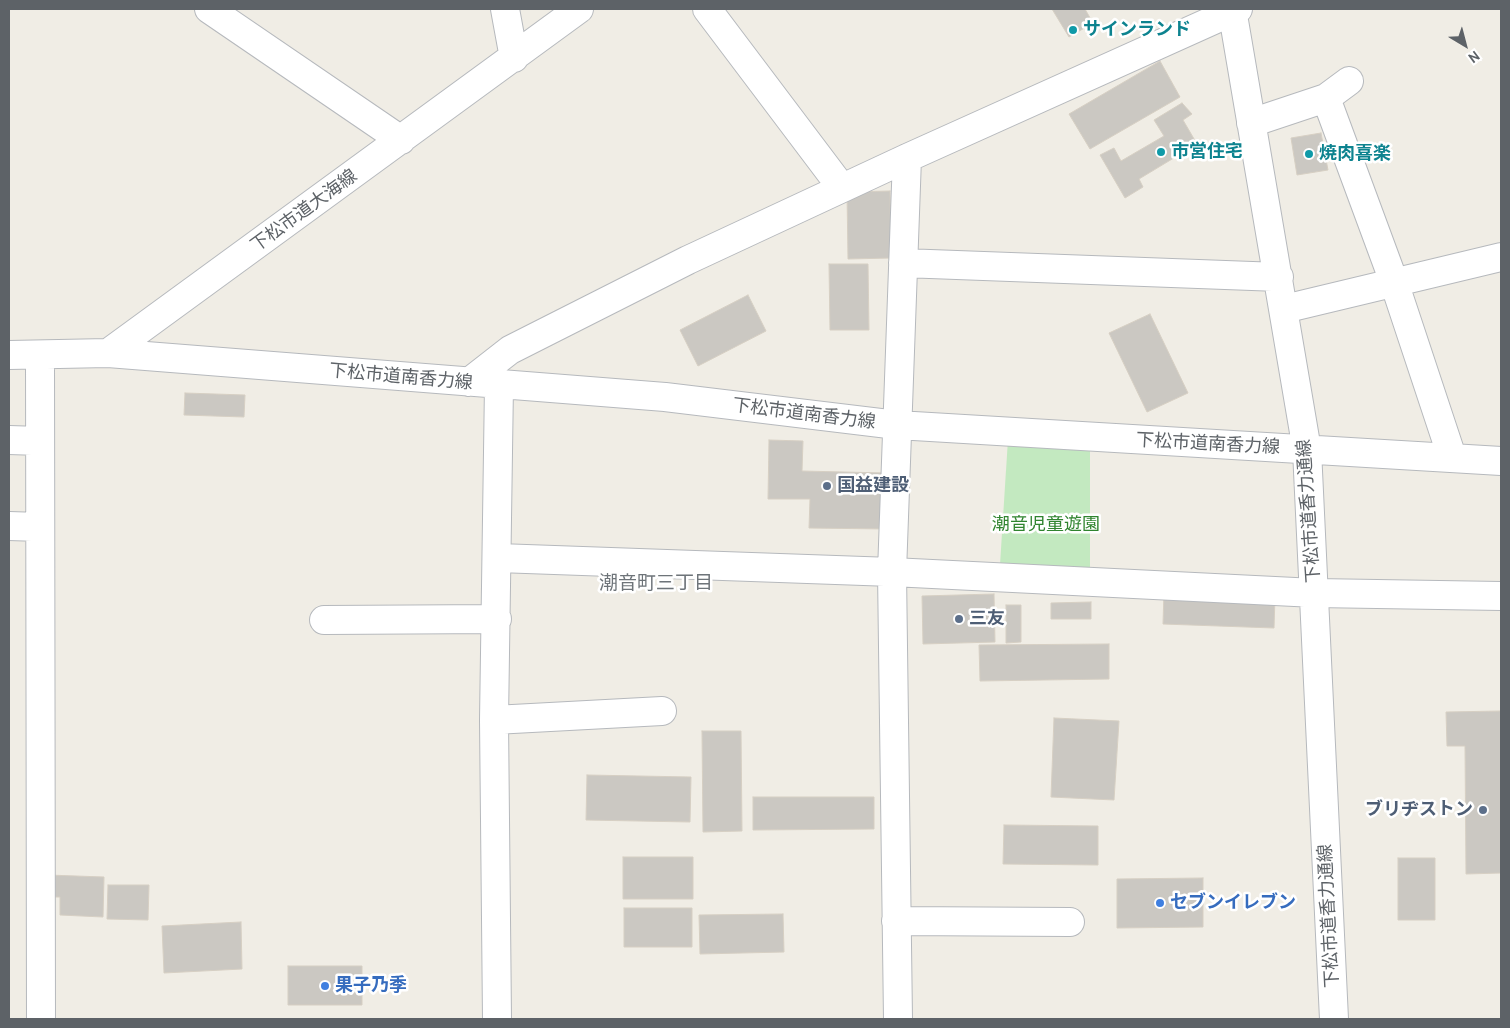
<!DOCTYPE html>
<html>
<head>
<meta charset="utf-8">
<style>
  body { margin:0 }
  #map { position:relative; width:1510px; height:1028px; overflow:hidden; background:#f0ede5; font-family:Cabin,sans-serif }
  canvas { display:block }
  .frame { position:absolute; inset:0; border:10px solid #5d6267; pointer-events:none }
  .north { position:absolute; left:1440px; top:20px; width:50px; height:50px; -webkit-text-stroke:4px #fff; paint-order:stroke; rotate:143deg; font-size:14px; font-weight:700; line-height:20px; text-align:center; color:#5d6267 }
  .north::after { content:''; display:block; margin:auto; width:18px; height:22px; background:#5d6267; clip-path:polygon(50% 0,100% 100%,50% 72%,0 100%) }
</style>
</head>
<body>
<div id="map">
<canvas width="1510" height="1028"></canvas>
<div class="frame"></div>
<div class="north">N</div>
</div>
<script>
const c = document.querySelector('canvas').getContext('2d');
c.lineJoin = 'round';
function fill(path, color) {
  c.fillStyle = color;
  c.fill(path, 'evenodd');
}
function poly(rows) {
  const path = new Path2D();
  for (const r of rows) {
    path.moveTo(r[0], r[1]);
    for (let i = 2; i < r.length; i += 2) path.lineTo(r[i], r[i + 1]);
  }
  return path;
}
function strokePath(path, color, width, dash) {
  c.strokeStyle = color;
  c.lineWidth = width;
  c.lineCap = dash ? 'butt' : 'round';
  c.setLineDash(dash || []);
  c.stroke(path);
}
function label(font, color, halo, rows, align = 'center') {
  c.font = font + ' Cabin,"Noto Sans JP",sans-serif';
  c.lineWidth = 5;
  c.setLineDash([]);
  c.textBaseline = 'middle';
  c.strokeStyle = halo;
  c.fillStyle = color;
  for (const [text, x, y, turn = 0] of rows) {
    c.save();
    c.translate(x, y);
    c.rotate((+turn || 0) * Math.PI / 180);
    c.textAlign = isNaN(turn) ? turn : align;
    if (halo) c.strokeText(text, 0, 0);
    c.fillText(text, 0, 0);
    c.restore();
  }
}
const green = poly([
  [1008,439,1090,448,1090,574,1000,565]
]);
const building = poly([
  [1052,9,1085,9,1093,23,1069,37,1052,9],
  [1160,61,1180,97,1090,149,1069,114,1160,61],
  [1182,103,1192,114,1183,120,1197,144,1139,179,1143,187,1125,198,1100,155,1114,148,1121,161,1164,136,1154,120,1182,103],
  [1321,133,1328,170,1297,175,1291,138,1321,133],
  [890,191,891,258,848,259,847,192,890,191],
  [829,264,868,264,869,330,830,330,829,264],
  [748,295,766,331,698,366,680,330,748,295],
  [1150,314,1188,393,1147,412,1109,333,1150,314],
  [185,393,245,395,244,417,184,415,185,393],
  [769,440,803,441,802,471,886,473,885,529,809,528,810,499,768,499,769,440],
  [1164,592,1275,597,1274,628,1163,624,1164,592],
  [994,594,995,642,923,644,922,596,994,594],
  [1091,602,1091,619,1051,619,1051,603,1091,602],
  [1006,605,1021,605,1021,642,1006,643,1006,605],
  [1109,644,1109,679,980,681,979,645,1109,644],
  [1501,711,1501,873,1466,874,1465,746,1447,746,1446,712,1501,711],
  [1054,718,1119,721,1114,800,1051,797,1054,718],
  [702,731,741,731,742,831,703,832,702,731],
  [587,775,691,777,690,822,586,820,587,775],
  [753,797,874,797,874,829,753,830,753,797],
  [1004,825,1098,826,1098,865,1003,864,1004,825],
  [623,857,693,857,693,899,623,899,623,857],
  [1398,858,1435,858,1435,920,1398,920,1398,858],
  [48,875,104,877,103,917,60,915,60,897,47,897,48,875],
  [1203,878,1203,927,1117,928,1117,879,1203,878],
  [108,885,149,885,148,920,107,919,108,885],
  [624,908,692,908,692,947,624,947,624,908],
  [783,914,784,952,700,954,699,915,783,914],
  [241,922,242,969,164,973,162,926,241,922],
  [288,966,362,966,362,1005,288,1005,288,966]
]);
const minor = poly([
  [209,9,401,140],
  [505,9,514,58],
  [707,9,842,188],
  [1232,9,1307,450,1334,1019],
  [1326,98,1394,282,1452,457],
  [1251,123,1326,98,1349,81],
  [903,263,1279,277],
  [1284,309,1501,257],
  [108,353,579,9],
  [9,355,108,353,665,397,897,425,1501,461],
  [40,356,41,1019],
  [469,382,510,350,688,260,907,158,1238,9],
  [9,440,40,441],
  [9,526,40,527],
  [498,558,892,572,1315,593,1501,596],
  [324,620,497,619],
  [494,720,662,711],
  [896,921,1070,922],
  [497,1019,494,720,499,385],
  [898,1019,892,572,907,158]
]);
const markers = [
  [1073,30,5,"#0f9aa8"],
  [1161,152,5,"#0f9aa8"],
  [1309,154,5,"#0f9aa8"],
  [827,486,5,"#5c6f8a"],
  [959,619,5,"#5c6f8a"],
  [1483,810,5,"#5c6f8a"],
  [1160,903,5,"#3f7fe0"],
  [325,986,5,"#3f7fe0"]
];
const cultureNames = [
  ["サインランド",1083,30],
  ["市営住宅",1171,152],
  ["焼肉喜楽",1319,154]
];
const streetNames = [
  ["下松市道大海線",304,211,-36],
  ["下松市道南香力線",401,377,5],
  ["下松市道南香力線",804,414,7],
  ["下松市道南香力線",1208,444,3],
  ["下松市道香力通線",1309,511,-94],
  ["下松市道香力通線",1329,916,-93]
];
const serviceNames = [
  ["国益建設",837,486],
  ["三友",969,619],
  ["ブリヂストン",1473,810,"right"]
];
const parkNames = [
  ["潮音児童遊園",1046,525]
];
const shopNames = [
  ["セブンイレブン",1170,903],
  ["果子乃季",335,986]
];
const neighbourhoodNames = [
  ["潮音町三丁目",656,583]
];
fill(green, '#c3e9c0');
fill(building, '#cbc8c2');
strokePath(building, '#d6cfc3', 1);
strokePath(minor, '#b6b9bd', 30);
strokePath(minor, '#fff', 28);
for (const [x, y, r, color] of markers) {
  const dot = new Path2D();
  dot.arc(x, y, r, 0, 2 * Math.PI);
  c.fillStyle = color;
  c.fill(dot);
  strokePath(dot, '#fff', 2);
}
label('bold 18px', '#0d838f', '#fff', cultureNames, 'left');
label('18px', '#5d6267', '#fff', streetNames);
label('bold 18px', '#4e5e75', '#fff', serviceNames, 'left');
label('18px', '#30842f', '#fff', parkNames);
label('bold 18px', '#366cbe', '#fff', shopNames, 'left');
label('19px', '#6e7479', '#fff', neighbourhoodNames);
</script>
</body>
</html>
